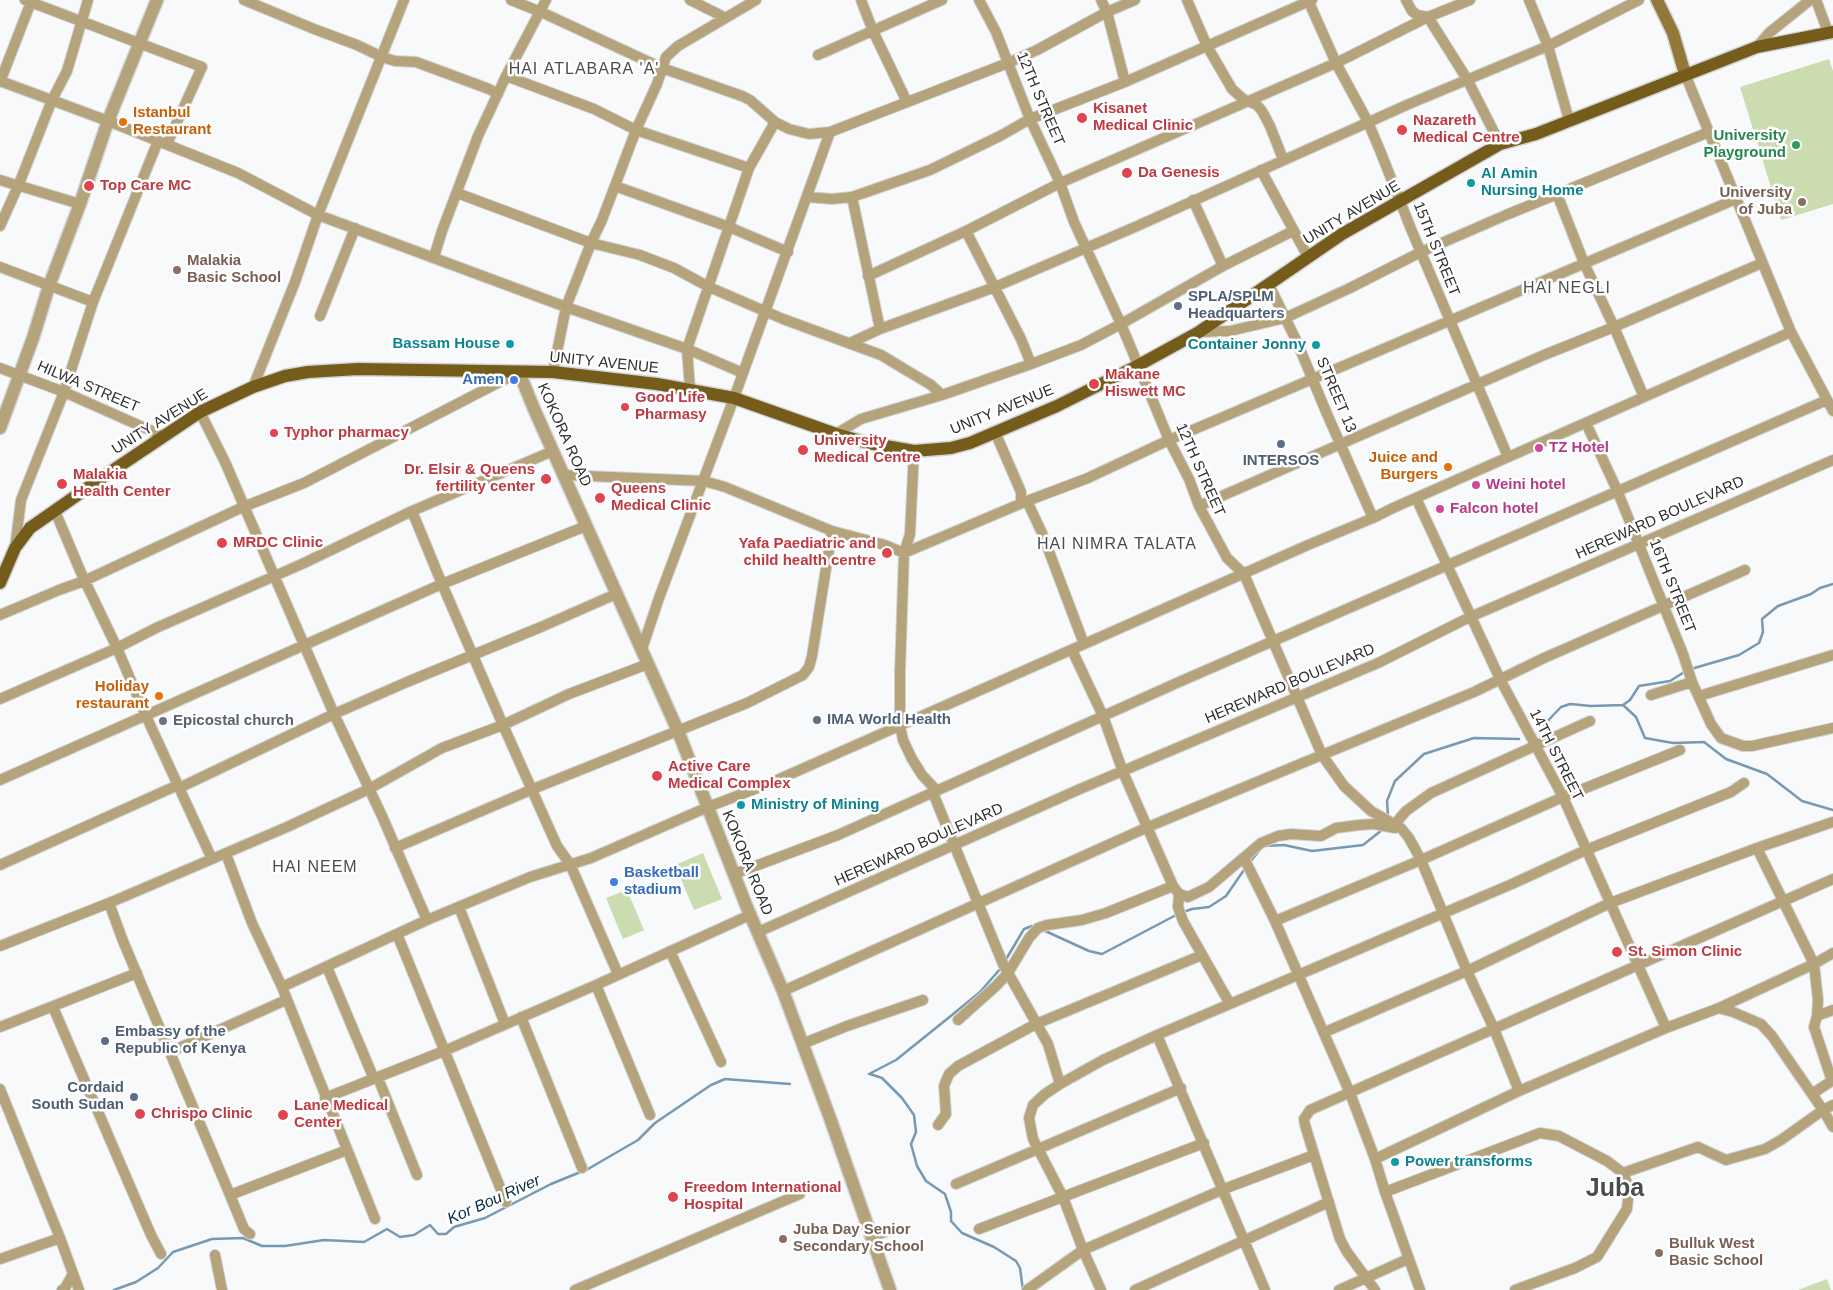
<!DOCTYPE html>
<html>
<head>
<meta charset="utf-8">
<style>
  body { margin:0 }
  canvas { display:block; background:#f7f9fb }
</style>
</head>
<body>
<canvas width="1833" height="1290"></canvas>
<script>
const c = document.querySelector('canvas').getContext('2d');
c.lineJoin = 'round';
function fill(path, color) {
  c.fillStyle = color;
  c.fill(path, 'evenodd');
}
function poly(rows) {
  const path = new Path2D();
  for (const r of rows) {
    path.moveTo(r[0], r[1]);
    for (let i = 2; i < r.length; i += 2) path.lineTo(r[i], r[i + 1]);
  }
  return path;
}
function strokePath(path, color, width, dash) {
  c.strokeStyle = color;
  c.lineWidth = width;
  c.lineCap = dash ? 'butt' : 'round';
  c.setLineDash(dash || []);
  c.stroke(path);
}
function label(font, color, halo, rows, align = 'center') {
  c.font = font + ' Helvetica,sans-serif';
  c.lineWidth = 5;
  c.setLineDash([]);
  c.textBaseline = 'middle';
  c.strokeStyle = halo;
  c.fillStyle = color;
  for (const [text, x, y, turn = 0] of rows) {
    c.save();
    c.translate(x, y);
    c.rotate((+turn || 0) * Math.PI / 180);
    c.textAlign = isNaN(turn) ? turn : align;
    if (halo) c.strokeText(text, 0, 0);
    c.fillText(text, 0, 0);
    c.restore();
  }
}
const green = poly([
  [1829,59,1833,71,1833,204,1781,220,1740,87],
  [703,853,722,899,694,910,675,865],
  [627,890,644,930,623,939,606,898],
  [1827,1279,1831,1290,1798,1290]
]);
const stream = poly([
  [1691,669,1739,655,1759,643,1763,632,1762,619,1778,606,1811,594,1820,588,1833,584],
  [1623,705,1630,700,1639,686,1670,681,1686,671],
  [1540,729,1561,707,1570,704,1591,706,1623,705,1636,717,1645,738,1673,743,1704,742,1726,759,1767,774,1802,801,1833,810],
  [1388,816,1387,801,1395,781,1424,754,1474,738,1519,739],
  [1264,846,1284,845,1312,851,1363,845,1382,830],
  [1249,863,1260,850],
  [1183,912,1192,909,1209,907,1226,896,1246,867],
  [1043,930,1089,951,1102,954,1178,914],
  [1005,961,1024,929,1032,926,1035,927],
  [869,1074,896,1060,952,1015,980,992,1001,968],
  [870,1074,882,1078,902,1098,914,1115,916,1132,911,1144,917,1166,926,1181,945,1194,951,1212,951,1221,962,1233,994,1247,1016,1261,1020,1268,1023,1290],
  [114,1290,136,1282,158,1268,173,1252,212,1239,243,1238,262,1246,285,1246,324,1240,364,1242,387,1229,400,1237,414,1235,430,1225,438,1234,446,1234,454,1227,485,1218,551,1184,588,1169,638,1140,655,1123,711,1085,725,1079,790,1084]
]);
const minor = poly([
  [25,0,202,67,167,144],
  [244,0,314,29,357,45,382,57,395,61,416,62,489,89,498,94],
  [511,0,541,12,662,68,742,96,750,100,775,122,789,129,809,134,830,132,1008,63,1037,50,1107,12,1135,0],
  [690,0,724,17],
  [861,0,873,31,907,102],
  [979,0,996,32,1030,119,1060,183,1074,222,1121,324,1169,440,1189,479,1199,506,1227,558,1244,574,1322,755,1344,786,1371,811,1401,828,1409,838,1421,860,1467,971,1494,1029,1519,1091],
  [1101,0,1107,12,1125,82],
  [1187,0,1207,46,1232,89,1243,99,1257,105,1262,111,1270,126,1283,159],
  [1308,0,1336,63,1368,122,1381,153,1411,229,1508,457],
  [1406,0,1412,11,1417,15,1428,17,1467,79,1500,144],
  [1529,0,1548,46,1569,120],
  [1816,0,1828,32],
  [1757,47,1769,33,1810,0],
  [818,55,942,0],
  [1685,74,1791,332,1833,411],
  [506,76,594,109,636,130,749,168],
  [0,81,108,121,238,173,318,215,566,307,687,349,743,373],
  [0,82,31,2],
  [1261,170,1308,257],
  [0,180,80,204],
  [615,186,729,227,788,252],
  [457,193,591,243,640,255,674,268,709,287,783,319,881,355,931,385,942,395],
  [1557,194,1584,263,1614,327,1644,397],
  [808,197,832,199,852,197,930,170,1000,136,1030,119,1125,82,1312,0],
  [852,197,880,329],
  [1193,200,1223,266],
  [0,226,19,184,52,100,67,71,88,0],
  [966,231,1021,339,1031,364],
  [434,257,442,231,478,136,506,76,546,0],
  [0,267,93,302],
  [868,276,966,231,1060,183,1336,63,1428,17,1470,0],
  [1269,285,1297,342,1327,414,1373,518],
  [320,316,355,228],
  [1199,332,1230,331,1285,318,1350,288,1421,252,1506,215,1709,132],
  [850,343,880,329,995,287,1135,227,1409,104,1548,46,1639,0],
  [0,368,64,392,163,436],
  [553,372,566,307,591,243,602,220,636,130,657,84,666,57,678,46,756,0],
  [253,387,295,282,318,215,404,0],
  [690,389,687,349,749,168,775,122],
  [200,412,225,462,334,714,382,816,427,920],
  [1586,423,1617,490,1683,654,1692,682,1711,724,1721,738,1743,746,1752,746,1833,728],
  [995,432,1021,492,1021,503],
  [836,434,861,419,942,395,1031,364,1081,345,1121,324,1223,266,1293,231],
  [914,451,910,534,904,553,900,672,900,725,903,740,912,759,922,775,937,791],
  [564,475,704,481,725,487,832,531,885,545,904,553,1027,501,1088,478,1169,440,1736,199],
  [1416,498,1500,679,1563,797,1666,1028],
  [1027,501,1042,533,1084,644],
  [1199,506,1544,355,1614,327,1762,263],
  [55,511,82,575,117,648,146,716,212,859],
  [412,511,442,584,503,725,557,846,570,864,618,974],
  [15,548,21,500,64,392,93,302,158,141],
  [0,615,59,590,84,581,243,507,304,483,519,372],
  [642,649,659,598,734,398,830,132],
  [1072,650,1103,716,1123,772,1173,886,1179,894,1188,897,1209,887,1261,843,1278,836,1291,834,1321,836,1336,828,1359,825,1374,824,1395,828],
  [1651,695,1692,682],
  [1699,696,1833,655],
  [0,699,117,648,156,628,302,564,412,511,553,451],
  [0,780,442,584,586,526],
  [179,788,334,714,407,682,541,627,616,594],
  [933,793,1003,964,1048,1044,1060,1084],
  [1395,824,1406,811,1431,793,1590,721],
  [395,848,533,789,747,703,803,675,809,667,812,656,832,531],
  [1757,848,1814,964,1818,1000,1817,1016,1814,1027,1832,1081],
  [226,854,252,923,282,987,375,1219],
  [1244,858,1275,921,1350,1093,1375,1159,1385,1192,1420,1290],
  [0,865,178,785],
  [734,874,838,835,1179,682,1827,400],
  [1179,894,1178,907,1183,921,1230,1004],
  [109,903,123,941,230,1195,244,1229,250,1234],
  [459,907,505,1024],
  [1275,921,1421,860,1563,797,1680,750],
  [758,932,1080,789,1378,663,1470,617,1833,460],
  [397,934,506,1202],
  [0,946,109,903,287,827,369,789,442,748,503,725,569,694,648,664],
  [670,951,721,1062],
  [327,967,374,1079],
  [596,985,650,1115],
  [282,987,427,920,530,877,591,858,708,807,768,784,1308,545,1373,518,1393,508,1791,332],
  [783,991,1148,827,1474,692,1544,658,1745,570],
  [53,1007,151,1235,161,1254],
  [1719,1008,1733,1012,1761,1024,1772,1036,1823,1110,1833,1127],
  [1817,1016,1833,1010],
  [521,1017,582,1168],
  [958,1020,996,986,1008,973,1029,938,1038,928,1047,925,1082,920,1106,913,1173,886],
  [0,1027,137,973],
  [1325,1032,1467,971,1610,903,1757,848,1833,822],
  [1157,1035,1265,1290],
  [802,1044,847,1026,923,1000],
  [170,1052,286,1000],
  [378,1078,417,1175],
  [0,1089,60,1238,79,1290],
  [1812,1094,1833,1080],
  [325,1098,444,1051,596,985,750,915],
  [938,1125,946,1114,944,1086,949,1074,958,1066,1036,1024,1202,955],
  [1375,1159,1519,1091,1666,1028,1719,1008,1814,964,1833,953],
  [956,1184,1181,1088],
  [1385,1192,1540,1133,1559,1136,1607,1161,1623,1173,1698,1147,1726,1160,1765,1149,1781,1140,1823,1110,1833,1105],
  [230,1195,347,1150],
  [979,1229,1204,1143],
  [871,1237,893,1229],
  [215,1255,222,1290],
  [0,1259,60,1238],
  [62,1290,65,1288,73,1274],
  [575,1290,800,1194],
  [1027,1290,1083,1250,1224,1189,1314,1155],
  [1101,1290,1083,1250,1063,1197,1033,1139,1029,1118,1033,1105,1045,1094,1060,1084,1103,1060,1157,1035,1512,884,1586,850,1731,792,1744,783],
  [1135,1290,1329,1202],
  [1339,1290,1408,1259],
  [1375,1290,1347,1252,1340,1239,1305,1125,1304,1119,1310,1110,1833,879],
  [1515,1290,1575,1268,1597,1257,1627,1209,1629,1188,1623,1173]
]);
const tertiary = poly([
  [519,372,534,409,678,731,746,905,783,991,830,1118,890,1290],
  [0,428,33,338,49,286,80,204,108,121,157,0]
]);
const secondary = poly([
  [1657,0,1673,33,1685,74]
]);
const primary = poly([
  [0,583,15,548,30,528,103,477,200,412,253,387,285,376,308,372,358,369,553,372,657,384,734,398,836,434,868,443,914,451,951,448,970,443,1057,406,1137,366,1199,332,1342,234,1500,144,1536,134,1757,47,1833,32]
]);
const markers = [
  [1082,118,6,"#e0444e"],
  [123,122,5,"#e8710a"],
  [1402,130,6,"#e0444e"],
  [1796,145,5,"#2e9e5b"],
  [1127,173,6,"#e0444e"],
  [1471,183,5,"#0f9aa8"],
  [89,186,6,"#e0444e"],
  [1802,202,5,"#8d6e63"],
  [177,270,5,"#8d6e63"],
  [1178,306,5,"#5c6f8a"],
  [510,344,5,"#0f9aa8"],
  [1316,345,5,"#0f9aa8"],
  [514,380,5,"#3f7fe0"],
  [1094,384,6,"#e0444e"],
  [625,407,5,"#e0444e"],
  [274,433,5,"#e0444e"],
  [1281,444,5,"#5c6f8a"],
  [1539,448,5,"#d1479c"],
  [803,450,6,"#e0444e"],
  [1448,467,5,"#e8710a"],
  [546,479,6,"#e0444e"],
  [62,484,6,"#e0444e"],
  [1476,485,5,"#d1479c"],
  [600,498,6,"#e0444e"],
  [1440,509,5,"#d1479c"],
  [222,543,6,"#e0444e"],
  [887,553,6,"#e0444e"],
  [159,696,5,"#e8710a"],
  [817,720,5,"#5c6f8a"],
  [163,721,5,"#6b7280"],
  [657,776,6,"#e0444e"],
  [741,805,5,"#0f9aa8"],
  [614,882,5,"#3f7fe0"],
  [1617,952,6,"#e0444e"],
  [105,1041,5,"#5c6f8a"],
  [134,1097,5,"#5c6f8a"],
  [140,1114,6,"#e0444e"],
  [283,1115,6,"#e0444e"],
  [1395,1162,5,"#0f9aa8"],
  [673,1197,6,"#e0444e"],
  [783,1239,5,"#8d6e63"],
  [1659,1253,5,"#8d6e63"]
];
const streetNames = [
  ["12TH STREET",1040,99,67],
  ["UNITY AVENUE",1352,213,-31],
  ["15TH STREET",1436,249,68],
  ["UNITY AVENUE",604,363,6],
  ["HILWA STREET",88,387,23],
  ["STREET 13",1336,395,67],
  ["UNITY AVENUE",1002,410,-22],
  ["UNITY AVENUE",160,422,-32],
  ["KOKORA ROAD",564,435,66],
  ["12TH STREET",1200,470,66],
  ["HEREWARD BOULEVARD",1660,518,-24],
  ["16TH STREET",1672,586,68],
  ["HEREWARD BOULEVARD",1290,684,-23],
  ["14TH STREET",1556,755,63],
  ["HEREWARD BOULEVARD",919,845,-24],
  ["KOKORA ROAD",747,863,68]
];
const healthNames = [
  ["Kisanet",1093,109],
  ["Medical Clinic",1093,126],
  ["Nazareth",1413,121],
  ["Medical Centre",1413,138],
  ["Da Genesis",1138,173],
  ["Top Care MC",100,186],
  ["Makane",1105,375],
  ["Hiswett MC",1105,392],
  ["Good Life",635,398],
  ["Pharmasy",635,415],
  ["Typhor pharmacy",284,433],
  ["University",814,441],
  ["Medical Centre",814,458],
  ["Dr. Elsir & Queens",535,470,"right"],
  ["fertility center",535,487,"right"],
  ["Malakia",73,475],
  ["Health Center",73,492],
  ["Queens",611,489],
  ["Medical Clinic",611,506],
  ["MRDC Clinic",233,543],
  ["Yafa Paediatric and",876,544,"right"],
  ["child health centre",876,561,"right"],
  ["Active Care",668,767],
  ["Medical Complex",668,784],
  ["St. Simon Clinic",1628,952],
  ["Lane Medical",294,1106],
  ["Center",294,1123],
  ["Chrispo Clinic",151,1114],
  ["Freedom International",684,1188],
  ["Hospital",684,1205]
];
const foodNames = [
  ["Istanbul",133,113,"left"],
  ["Restaurant",133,130,"left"],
  ["Juice and",1438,458],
  ["Burgers",1438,475],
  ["Holiday",149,687],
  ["restaurant",149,704]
];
const leisureNames = [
  ["University",1786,136],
  ["Playground",1786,153]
];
const cultureNames = [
  ["Al Amin",1481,174],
  ["Nursing Home",1481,191],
  ["Bassam House",500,344,"right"],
  ["Container Jonny",1306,345,"right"],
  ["Ministry of Mining",751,805],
  ["Power transforms",1405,1162]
];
const educationNames = [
  ["University",1792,193,"right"],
  ["of Juba",1792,210,"right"],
  ["Malakia",187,261],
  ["Basic School",187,278],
  ["Juba Day Senior",793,1230],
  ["Secondary School",793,1247],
  ["Bulluk West",1669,1244],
  ["Basic School",1669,1261]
];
const serviceNames = [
  ["SPLA/SPLM",1188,297],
  ["Headquarters",1188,314],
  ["INTERSOS",1281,461,"center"],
  ["IMA World Health",827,720],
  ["Embassy of the",115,1032],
  ["Republic of Kenya",115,1049],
  ["Cordaid",124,1088,"right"],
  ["South Sudan",124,1105,"right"]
];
const shopNames = [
  ["Amen",504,380],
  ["Basketball",624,873,"left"],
  ["stadium",624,890,"left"]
];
const hotelNames = [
  ["TZ Hotel",1549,448],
  ["Weini hotel",1486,485],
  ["Falcon hotel",1450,509]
];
const worshipNames = [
  ["Epicostal church",173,721]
];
const neighbourhoodNames = [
  ["HAI ATLABARA 'A'",584,70],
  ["HAI NEGLI",1567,289],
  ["HAI NIMRA TALATA",1117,545],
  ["HAI NEEM",315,868]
];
const waterNames = [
  ["Kor Bou River",494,1200,-24]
];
const townNames = [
  ["Juba",1615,1189]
];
fill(green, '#cadcb0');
strokePath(stream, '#7899b1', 2.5);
strokePath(minor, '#d3d4d6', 12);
strokePath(tertiary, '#d3d4d6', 15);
strokePath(secondary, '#d3d4d6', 15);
strokePath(primary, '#d3d4d6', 15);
strokePath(minor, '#b4a37b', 10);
strokePath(tertiary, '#b4a37b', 12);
strokePath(secondary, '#92793a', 12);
strokePath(primary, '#755c1a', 12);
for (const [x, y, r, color] of markers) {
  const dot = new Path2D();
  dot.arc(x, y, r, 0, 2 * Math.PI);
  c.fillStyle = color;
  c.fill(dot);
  strokePath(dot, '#fff', 2);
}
label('15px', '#2e2e2f', '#fff', streetNames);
label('bold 15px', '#be3a42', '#fff', healthNames, 'left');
label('bold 15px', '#c56008', '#fff', foodNames, 'right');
label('bold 15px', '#27864d', '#fff', leisureNames, 'right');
label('bold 15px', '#0d838f', '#fff', cultureNames, 'left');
label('bold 15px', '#785e54', '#fff', educationNames, 'left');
label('bold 15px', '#4e5e75', '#fff', serviceNames, 'left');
label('bold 15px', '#366cbe', '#fff', shopNames, 'right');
label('bold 15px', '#b23c85', '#fff', hotelNames, 'left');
label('bold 15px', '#5b616d', '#fff', worshipNames, 'left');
c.letterSpacing = '1px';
label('16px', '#4a4c4d', '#fff', neighbourhoodNames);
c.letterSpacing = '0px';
label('italic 16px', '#062c43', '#fff', waterNames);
label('bold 25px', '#4a4c4d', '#fff', townNames);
</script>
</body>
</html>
